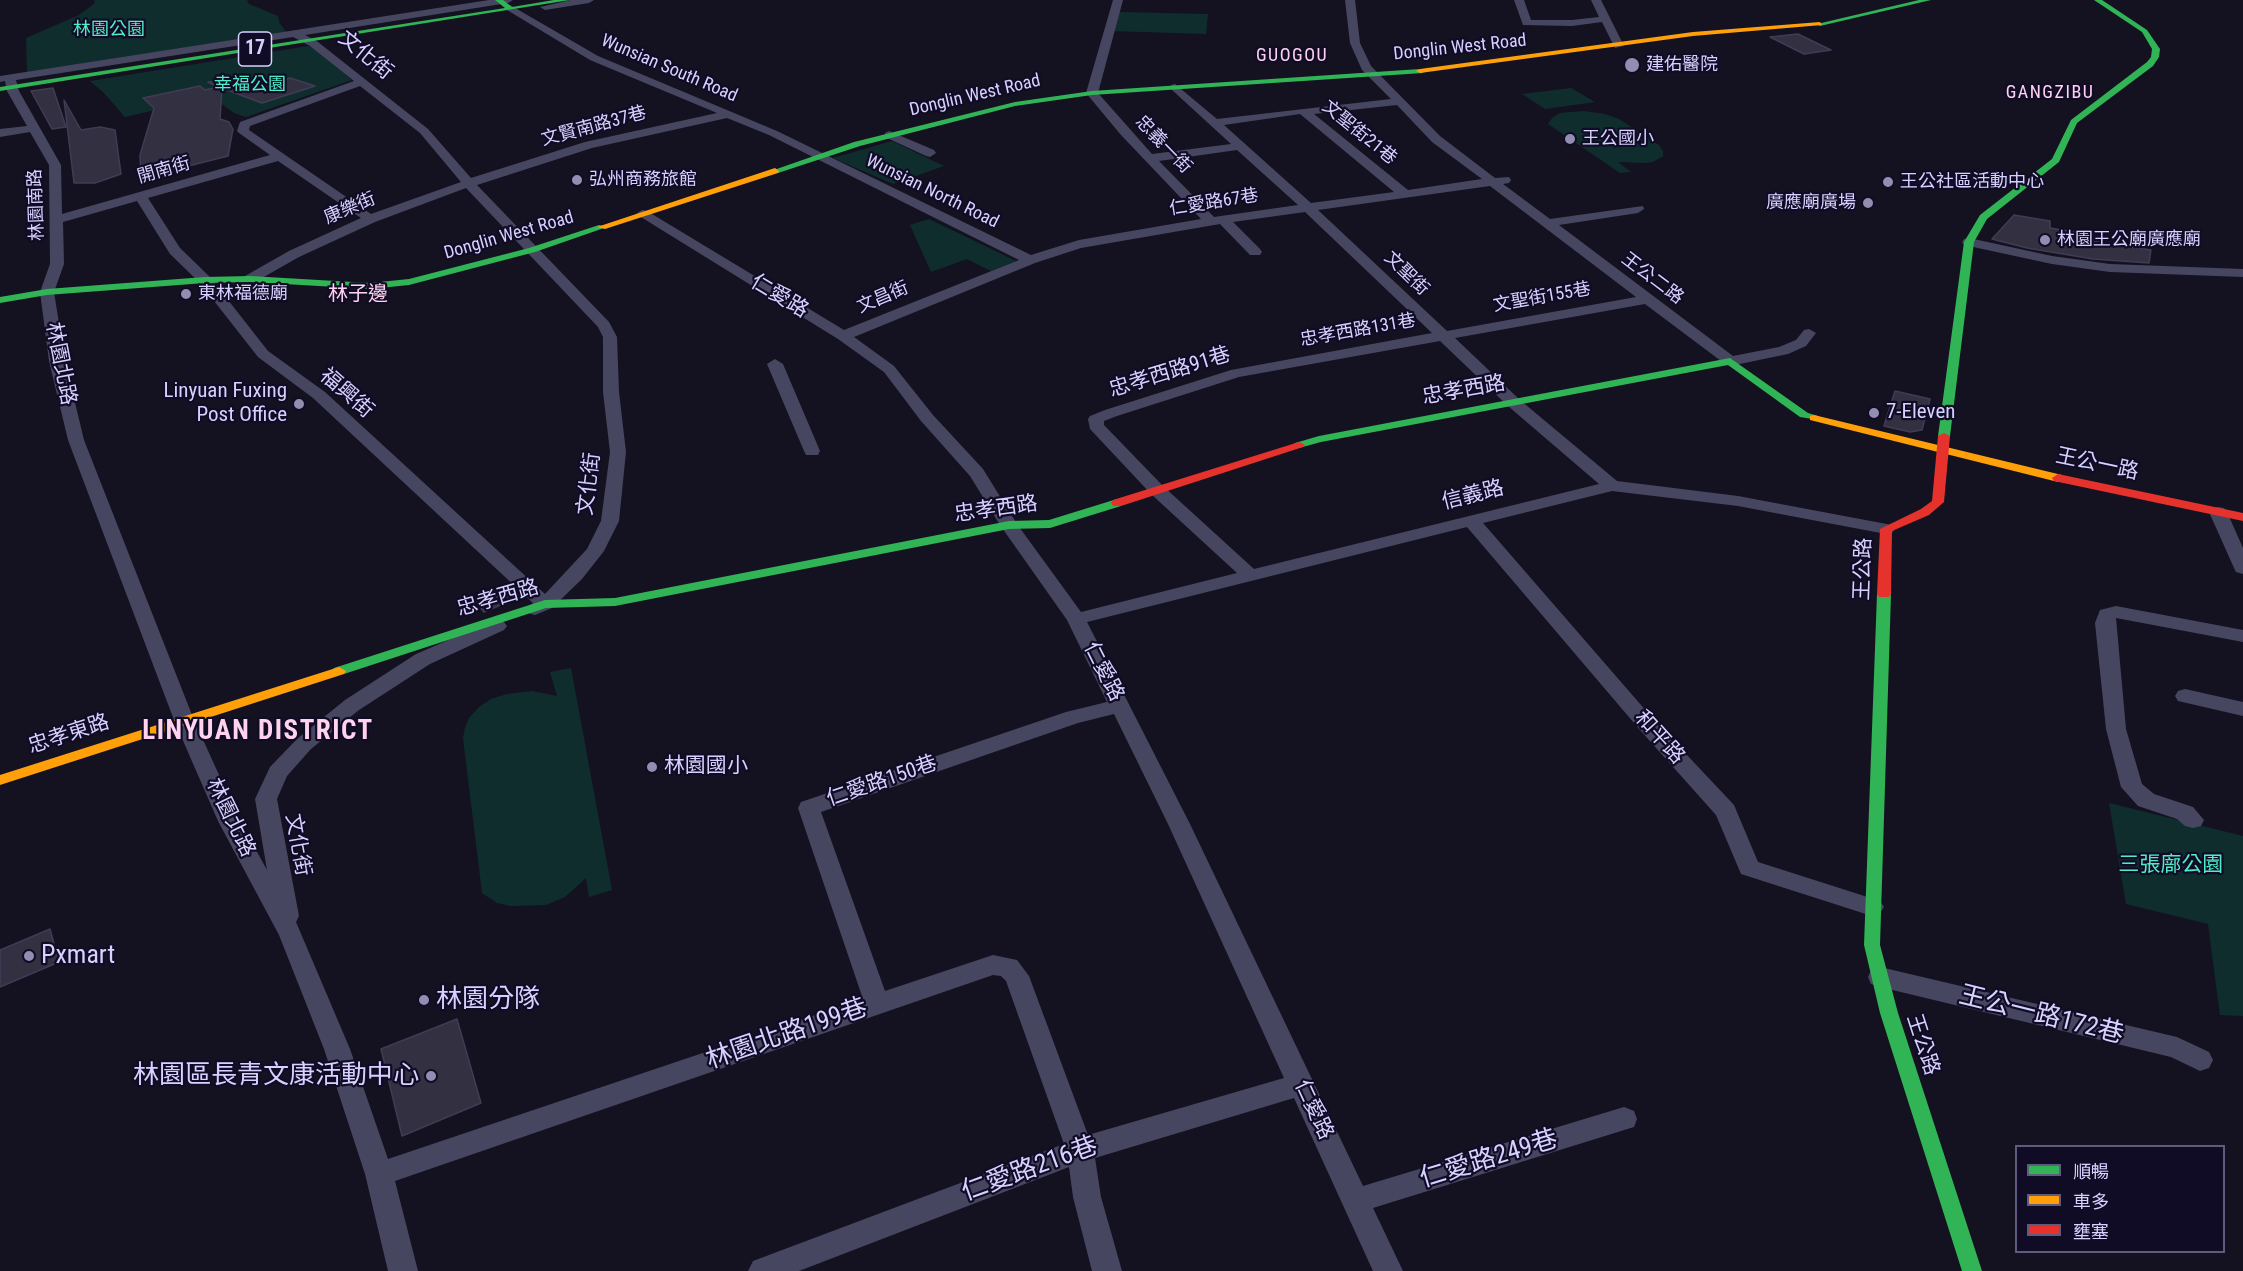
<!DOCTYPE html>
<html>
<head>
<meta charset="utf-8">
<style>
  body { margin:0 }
  #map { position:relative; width:2243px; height:1271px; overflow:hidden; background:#141220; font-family:"Roboto Condensed","Noto Sans TC",sans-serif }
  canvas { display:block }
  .legend { position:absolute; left:2015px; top:1145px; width:210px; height:108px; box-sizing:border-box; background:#110c26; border:2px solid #605b7d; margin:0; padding:8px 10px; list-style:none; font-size:18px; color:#d7d1ff }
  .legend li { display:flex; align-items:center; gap:12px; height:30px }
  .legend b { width:30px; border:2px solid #605b7d }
</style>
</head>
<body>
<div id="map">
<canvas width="2243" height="1271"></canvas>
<ul class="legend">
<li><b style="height:8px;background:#30b455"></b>順暢</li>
<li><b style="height:8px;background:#ff9f0a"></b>車多</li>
<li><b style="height:8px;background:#e5322d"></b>壅塞</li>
</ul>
</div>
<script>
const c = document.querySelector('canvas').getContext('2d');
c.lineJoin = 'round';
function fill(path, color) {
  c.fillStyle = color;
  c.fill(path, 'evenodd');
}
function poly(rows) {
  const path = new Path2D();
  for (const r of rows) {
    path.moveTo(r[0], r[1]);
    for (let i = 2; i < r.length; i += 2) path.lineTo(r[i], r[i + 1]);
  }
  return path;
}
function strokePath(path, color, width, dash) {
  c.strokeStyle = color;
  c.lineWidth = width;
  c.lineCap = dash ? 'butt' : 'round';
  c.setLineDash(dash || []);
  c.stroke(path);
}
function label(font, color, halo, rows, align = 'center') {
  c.font = font + ' "Roboto Condensed","Noto Sans TC",sans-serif';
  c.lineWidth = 4.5;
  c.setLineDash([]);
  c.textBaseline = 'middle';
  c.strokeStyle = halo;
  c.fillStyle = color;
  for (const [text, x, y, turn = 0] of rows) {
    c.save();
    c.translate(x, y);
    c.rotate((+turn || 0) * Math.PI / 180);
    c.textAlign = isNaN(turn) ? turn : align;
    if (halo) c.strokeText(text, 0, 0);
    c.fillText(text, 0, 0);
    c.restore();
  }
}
const green = poly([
  [94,0,247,0,249,4,278,16,279,22,286,32,27,72,26,38,79,15,95,3],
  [1119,12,1208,14,1206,34,1112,31],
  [308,46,315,48,352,80,246,117,234,113,212,97,125,117,103,92,90,81],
  [1571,88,1595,102,1545,109,1522,94],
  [1584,111,1605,114,1619,119,1659,145,1663,151,1663,156,1653,162,1646,163,1618,162,1631,172,1620,173,1548,124,1552,118,1560,113],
  [892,141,944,166,893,184,833,158],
  [929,219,1016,261,991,271,967,259,931,272,910,225],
  [571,668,612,890,589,897,586,878,565,897,546,905,511,906,497,903,482,893,463,738,465,728,469,718,479,707,491,699,507,694,532,691,557,696,550,672],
  [2109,803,2243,836,2243,1016,2220,1015,2208,924,2126,904]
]);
const building = poly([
  [1798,34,1831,50,1804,54,1770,37,1798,34],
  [290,78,315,86,262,103,222,88,220,119,229,122,233,129,228,156,141,178,140,155,154,108,143,98,200,86,205,90,218,87,208,82,244,81,248,82,252,90,290,78],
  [53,88,66,127,52,129,31,91,53,88],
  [64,100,81,130,100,127,115,130,121,174,95,183,74,183,64,100],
  [2014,215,2050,221,2050,228,2093,235,2094,241,2151,250,2149,263,2093,259,2027,248,1992,239,2014,215],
  [1895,391,1930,399,1922,430,1910,432,1884,426,1895,391],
  [508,584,520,597,484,612,473,599,508,584],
  [50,929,59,962,0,987,0,950,50,929],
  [457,1019,481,1103,402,1136,381,1049,457,1019]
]);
const street = poly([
  [489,0,513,0,508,3,305,35,318,42,428,129,471,178,585,142,717,113,590,60,507,10,507,6,510,5,598,56,777,131,1031,255,1079,240,1201,219,1121,135,1086,93,1113,0,1123,0,1098,93,1152,154,1231,144,1171,89,1171,85,1175,84,1217,119,1391,99,1362,70,1350,43,1345,0,1355,0,1360,43,1371,66,1440,136,1495,178,1509,177,1511,180,1509,183,1503,184,1550,219,1643,206,1644,209,1638,213,1559,225,1733,356,1779,347,1796,340,1804,330,1809,329,1816,333,1806,346,1788,354,1730,366,1725,364,1645,304,1455,338,1520,400,1617,481,1738,496,1892,525,1895,529,1892,533,1886,534,1738,506,1612,491,1483,523,1654,720,1734,805,1758,862,1880,901,1884,907,1880,913,1872,916,1741,874,1716,815,1640,730,1467,527,1087,622,1190,824,1363,1186,1624,1107,1634,1111,1637,1119,1634,1127,1373,1208,1403,1271,1373,1271,1294,1098,1095,1158,1101,1197,1122,1271,1092,1271,1073,1197,1069,1167,799,1271,748,1271,753,1261,1064,1144,1006,981,1001,976,993,975,395,1181,418,1271,388,1271,365,1174,324,1049,279,935,218,821,174,720,68,440,49,361,40,292,50,264,49,165,30,132,0,137,0,129,27,126,7,91,5,81,0,82,0,76,489,0],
  [293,37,310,46,354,81,240,122,237,131,239,133,270,155,62,214,61,165,19,91,16,80,293,37],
  [360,86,420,133,461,182,371,214,249,130,250,126,360,86],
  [1397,105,1432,142,1482,179,1408,190,1314,114,1397,105],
  [1300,114,1394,192,1311,203,1224,125,1300,114],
  [727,118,769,135,1019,260,844,330,647,211,642,210,636,214,838,339,884,372,921,421,970,476,1000,525,1067,620,1107,702,1066,712,801,802,798,808,863,999,388,1159,350,1049,296,922,299,916,277,799,287,776,311,749,359,710,430,664,504,630,507,626,504,622,490,622,416,654,345,700,297,739,270,767,255,799,267,870,240,821,194,720,84,440,65,361,54,292,64,264,63,222,137,201,170,254,200,283,258,357,313,398,533,603,525,609,528,613,535,615,552,608,582,579,604,551,619,521,626,452,619,392,617,337,609,322,477,185,592,148,727,118],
  [1237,150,1298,205,1214,217,1159,161,1237,150],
  [278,161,361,218,289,251,245,276,243,279,245,282,255,282,299,257,375,222,466,188,598,327,603,337,603,392,610,452,601,521,587,549,545,594,325,392,268,351,210,277,180,248,148,198,278,161],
  [1490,186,1636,297,1447,331,1318,210,1490,186],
  [1305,212,1432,333,1231,370,1105,410,1090,416,1088,419,1090,429,1151,494,1237,573,1081,612,1017,524,983,469,933,415,894,366,854,337,1035,263,1081,248,1220,224,1250,255,1260,255,1262,252,1260,249,1233,222,1305,212],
  [1440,341,1508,406,1599,484,1254,569,1163,486,1104,425,1104,421,1117,416,1239,377,1440,341],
  [1114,714,1168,824,1284,1078,1088,1135,1029,976,1017,960,993,955,885,991,821,812,1078,723,1114,714],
  [571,0,594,0,589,3,545,10,540,7,571,0],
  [1514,0,1524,0,1531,20,1572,20,1599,17,1591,0,1601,0,1624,46,1615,48,1602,22,1572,26,1523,25,1514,0],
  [889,131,934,150,936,153,930,157,926,156,885,137,885,133,889,131],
  [1969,238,2052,256,2110,264,2243,269,2243,277,2110,272,2052,264,1964,245,1962,242,1964,239,1969,238],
  [775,359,783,364,820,451,818,455,806,455,804,451,767,364,775,359],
  [2218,507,2224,508,2227,512,2243,548,2243,574,2236,572,2234,568,2209,512,2212,508,2218,507],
  [2116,606,2243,630,2243,642,2116,618,2126,729,2142,784,2154,794,2193,807,2204,820,2201,826,2193,828,2185,826,2177,819,2138,806,2121,787,2106,729,2095,623,2100,610,2116,606],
  [2185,689,2243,702,2243,716,2178,701,2175,696,2178,691,2185,689],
  [1880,967,2177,1037,2209,1052,2213,1060,2209,1068,2200,1071,2171,1057,1880,987,1871,984,1868,977,1871,970,1880,967]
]);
const fast = poly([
  [495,0,503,0,512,7,554,0,570,0,0,91,0,87,505,8,495,0],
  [1919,0,1931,0,1820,26,1817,24,1919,0],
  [2094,0,2102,0,2147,30,2160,49,2159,57,2153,66,2077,123,2059,162,1987,219,1974,242,1950,436,1944,439,1940,438,1938,436,1964,242,1980,215,2052,159,2071,120,2147,62,2151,57,2152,49,2142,32,2094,0],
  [1420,69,1423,69,1423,73,1092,95,1015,106,860,146,778,173,771,171,854,142,1015,102,1092,91,1420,69],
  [599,225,607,227,535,252,409,285,370,289,250,282,205,283,47,295,0,303,0,297,47,289,205,277,250,276,370,283,409,279,529,248,599,225],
  [1730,358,1808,413,1818,416,1818,420,1800,417,1728,365,1321,442,1299,448,1293,445,1295,443,1319,436,1730,358],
  [1117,499,1121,500,1123,503,1121,506,1050,528,1009,529,615,606,546,608,344,674,334,674,332,671,334,668,545,600,615,598,1009,521,1049,520,1117,499],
  [1884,590,1891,594,1880,945,1898,1013,1982,1271,1962,1271,1880,1013,1864,945,1877,594,1884,590]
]);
const slow = poly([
  [1820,22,1822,25,1693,36,1420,73,1416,71,1420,69,1693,32,1820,22],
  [775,168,779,171,778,173,605,229,597,227,775,168],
  [1814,415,2062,475,2064,478,2058,482,1810,420,1810,416,1814,415],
  [339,667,346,671,344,674,0,785,0,775,339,667]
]);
const jam = poly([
  [1944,433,1950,436,1944,502,1929,515,1892,531,1891,594,1889,597,1879,597,1877,594,1880,529,1921,509,1932,501,1938,436,1944,433],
  [1299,442,1305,445,1303,447,1121,506,1113,506,1111,503,1113,500,1299,442],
  [2058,474,2243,513,2243,521,2054,481,2052,478,2058,474]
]);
const markers = [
  [1632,65,8,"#938eb1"],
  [1570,139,6,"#938eb1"],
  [577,180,6,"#938eb1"],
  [1888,182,6,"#938eb1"],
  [1868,203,6,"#938eb1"],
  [2045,240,6,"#938eb1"],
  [186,294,6,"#938eb1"],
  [299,404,6,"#938eb1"],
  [1874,413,6,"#938eb1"],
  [652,767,6,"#938eb1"],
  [29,956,6,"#938eb1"],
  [424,1000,6,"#938eb1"],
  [431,1076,6,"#938eb1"]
];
const farParknames = [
  ["林園公園",109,30],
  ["幸福公園",250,85]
];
const farStreetnames = [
  ["Donglin West Road",1460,48,-6],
  ["Wunsian South Road",669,69,23],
  ["Donglin West Road",975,96,-13],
  ["文賢南路37巷",594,127,-15],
  ["文聖街21巷",1359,133,39],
  ["忠義一街",1163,145,46],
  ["開南街",164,171,-16],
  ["Wunsian North Road",932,192,26],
  ["仁愛路67巷",1214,203,-9],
  ["林園南路",37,205,-92],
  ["康樂街",350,209,-23],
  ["Donglin West Road",509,236,-16],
  ["文聖街",1406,274,44],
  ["王公二路",1652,279,37],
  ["文昌街",883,298,-23],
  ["文聖街155巷",1542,298,-10],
  ["忠孝西路131巷",1358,331,-10]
];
const farNeighbourhoodnames = [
  ["GUOGOU",1292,56],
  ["GANGZIBU",2050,93]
];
const farPoinames = [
  ["建佑醫院",1646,65],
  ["王公國小",1582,139],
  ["弘州商務旅館",589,180],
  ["王公社區活動中心",1900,182],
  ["廣應廟廣場",1856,203,"right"],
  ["林園王公廟廣應廟",2057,240],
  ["東林福德廟",198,294]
];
const shields = [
  [255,49,33]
];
const shieldNames = [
  ["17",255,49]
];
const farQuarternames = [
  ["林子邊",358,295]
];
const streetNames = [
  ["文化街",365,56,39],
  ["仁愛路",779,297,31],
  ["林園北路",60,364,79],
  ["忠孝西路91巷",1170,373,-17],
  ["忠孝西路",1464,391,-10],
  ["福興街",346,394,41],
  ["王公一路",2097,465,12],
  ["文化街",590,484,-83],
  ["信義路",1473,496,-14],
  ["忠孝西路",996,510,-8],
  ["王公路",1864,569,-88],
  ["忠孝西路",498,599,-16],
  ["仁愛路",1103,672,63],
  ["忠孝東路",69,735,-18],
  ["和平路",1659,738,48],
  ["仁愛路150巷",882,782,-19],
  ["林園北路",230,818,64],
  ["文化街",297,845,80],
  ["王公路",1922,1045,72],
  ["仁愛路",1313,1110,65]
];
const poiNames = [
  ["Linyuan Fuxing",287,392,"right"],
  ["Post Office",287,416,"right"],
  ["7-Eleven",1886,413],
  ["林園國小",664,767]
];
const parkNames = [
  ["三張廍公園",2171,866]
];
const nearPoinames = [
  ["Pxmart",41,956],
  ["林園分隊",436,1000],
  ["林園區長青文康活動中心",419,1076,"right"]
];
const nearStreetnames = [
  ["王公一路172巷",2041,1016,14],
  ["林園北路199巷",787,1035,-19],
  ["仁愛路249巷",1489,1160,-17],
  ["仁愛路216巷",1030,1170,-20]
];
const districtNames = [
  ["LINYUAN DISTRICT",258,732]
];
fill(green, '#102d2e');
fill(building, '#333042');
strokePath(building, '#413c55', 1.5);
fill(street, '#474661');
fill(fast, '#30b455');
fill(slow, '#ff9f0a');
fill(jam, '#e5322d');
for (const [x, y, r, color] of markers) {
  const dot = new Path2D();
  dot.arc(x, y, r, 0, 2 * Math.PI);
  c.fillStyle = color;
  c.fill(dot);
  strokePath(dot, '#110c26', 2);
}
label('18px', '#50ecc8', '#110c26', farParknames);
label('18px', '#d7d1ff', '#110c26', farStreetnames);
c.letterSpacing = '1.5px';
label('18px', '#ffd3ee', '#110c26', farNeighbourhoodnames);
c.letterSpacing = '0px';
label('18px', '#d7d1ff', '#110c26', farPoinames, 'left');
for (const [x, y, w] of shields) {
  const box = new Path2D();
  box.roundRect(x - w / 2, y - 17, w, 34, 4.5);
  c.fillStyle = '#110c26';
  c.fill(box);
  strokePath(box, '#d7d1ff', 1.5);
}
label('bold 20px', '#d7d1ff', null, shieldNames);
label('20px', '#ffd3ee', '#110c26', farQuarternames);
label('21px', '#d7d1ff', '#110c26', streetNames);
label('21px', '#d7d1ff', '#110c26', poiNames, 'left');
label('21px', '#50ecc8', '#110c26', parkNames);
label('26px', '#d7d1ff', '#110c26', nearPoinames, 'left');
label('26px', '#d7d1ff', '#110c26', nearStreetnames);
c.letterSpacing = '1.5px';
label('bold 27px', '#ffd3ee', '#110c26', districtNames);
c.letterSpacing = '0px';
</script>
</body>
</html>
